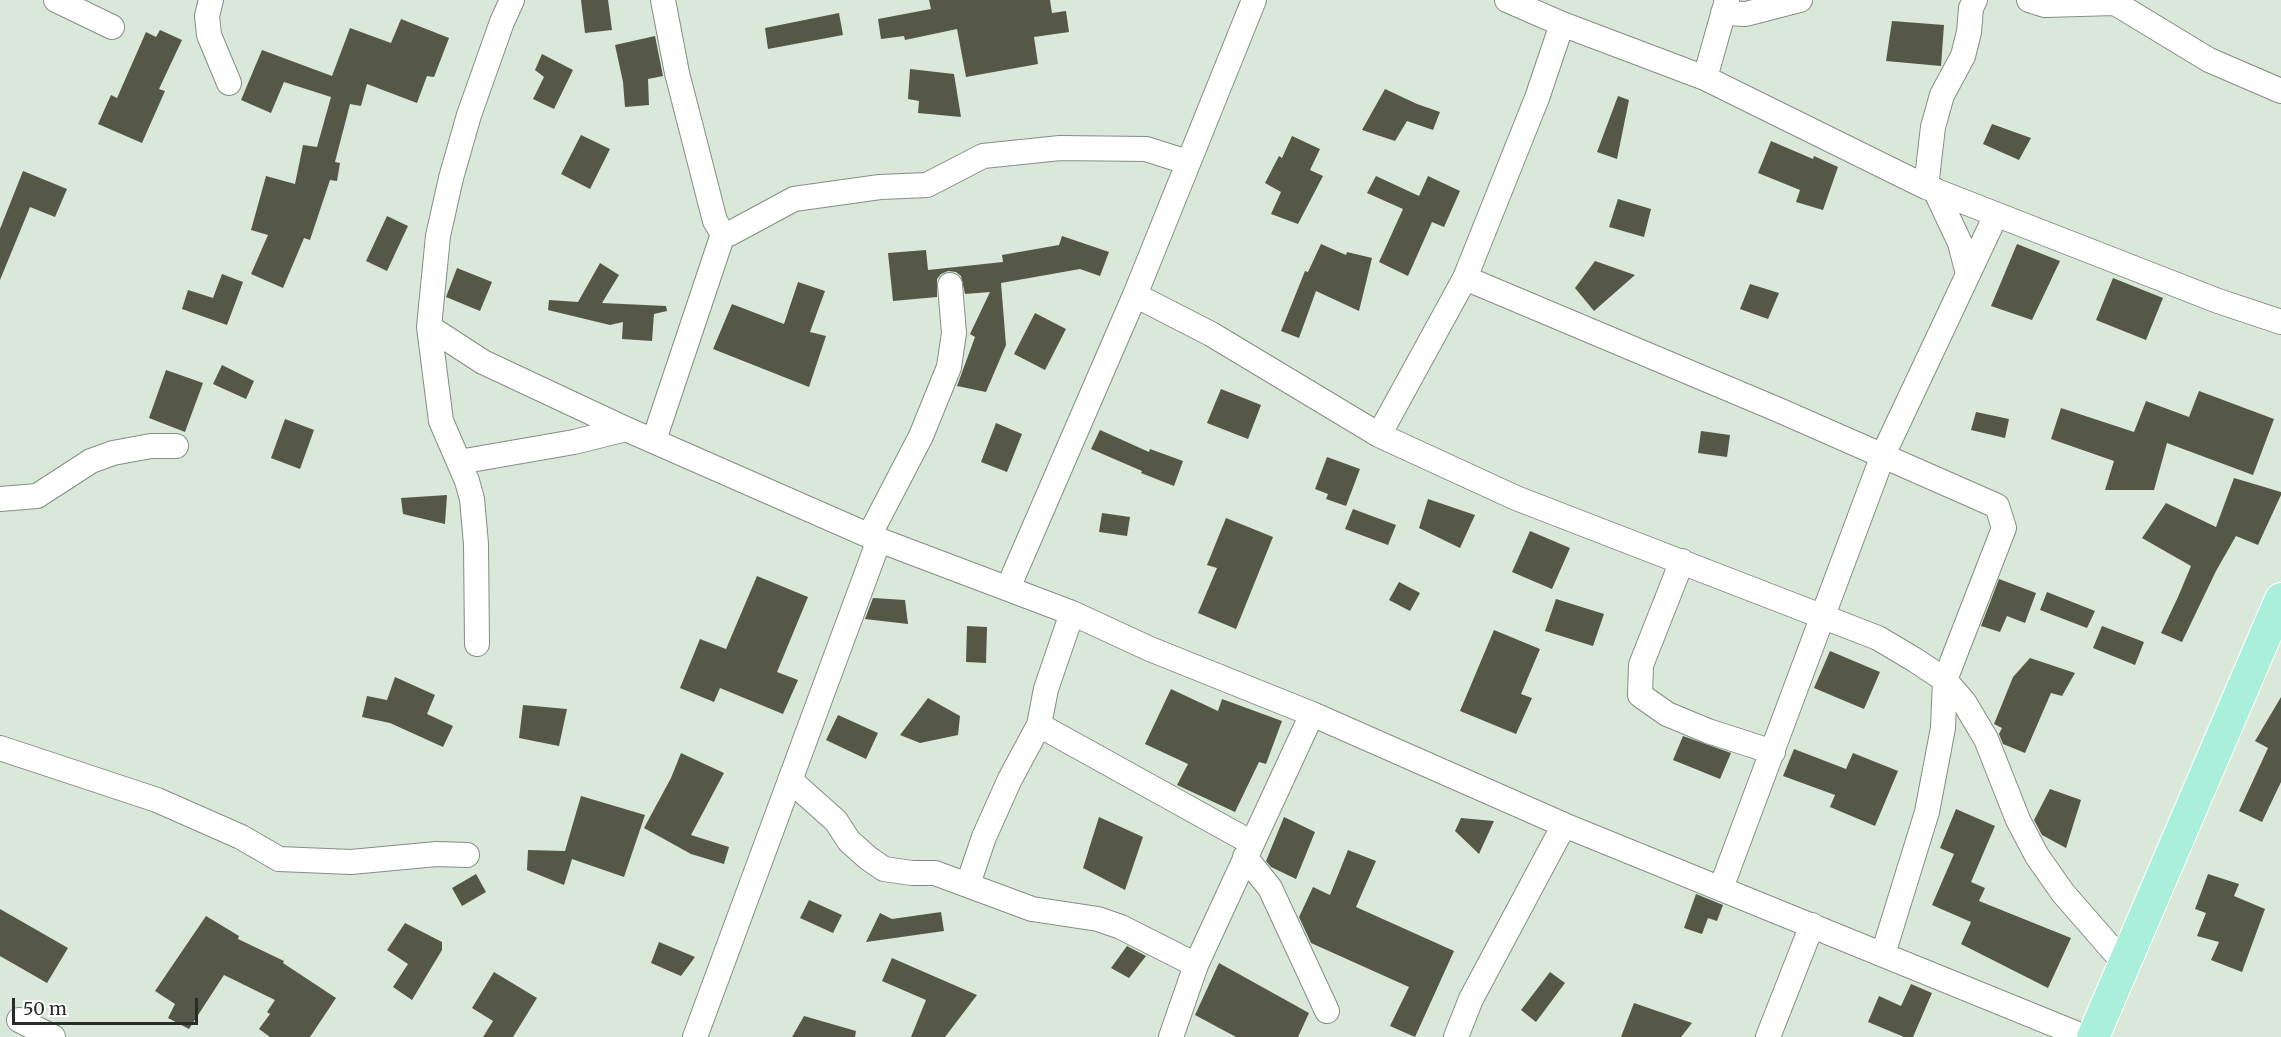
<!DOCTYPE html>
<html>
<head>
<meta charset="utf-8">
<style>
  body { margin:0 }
  #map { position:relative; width:2281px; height:1037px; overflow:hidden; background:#d9e8d8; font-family:Merriweather,serif }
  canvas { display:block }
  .scale { position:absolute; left:12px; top:998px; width:186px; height:27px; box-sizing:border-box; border:3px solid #272c26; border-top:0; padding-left:8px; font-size:18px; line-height:21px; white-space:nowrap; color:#272c26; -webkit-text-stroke:4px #fff; paint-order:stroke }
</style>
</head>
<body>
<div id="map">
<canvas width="2281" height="1037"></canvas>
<div class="scale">50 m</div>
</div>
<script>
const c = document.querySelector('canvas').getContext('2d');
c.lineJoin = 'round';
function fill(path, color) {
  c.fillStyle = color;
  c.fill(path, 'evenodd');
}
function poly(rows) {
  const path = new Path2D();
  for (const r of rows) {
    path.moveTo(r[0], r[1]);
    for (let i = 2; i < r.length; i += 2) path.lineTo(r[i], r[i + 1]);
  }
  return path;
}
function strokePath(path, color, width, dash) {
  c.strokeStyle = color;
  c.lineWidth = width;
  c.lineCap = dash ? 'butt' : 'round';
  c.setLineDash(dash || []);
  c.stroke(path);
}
const building = poly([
  [581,0,608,0,612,30,585,33],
  [929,0,1050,0,1052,13,1066,11,1069,32,1034,37,1038,64,966,77,957,29,905,40,904,36,881,39,878,19,931,9],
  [839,13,843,35,768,49,765,28],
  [401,19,449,38,434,77,427,76,417,103,367,84,361,106,350,104,335,162,340,163,337,181,330,180,310,240,304,238,283,288,251,274,268,235,251,230,266,176,295,184,303,145,317,147,331,97,284,82,271,113,241,100,262,50,332,76,350,28,391,43],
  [1892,21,1944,25,1941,66,1886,61],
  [160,30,182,40,159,89,165,91,142,143,98,124,111,95,117,98,146,32,156,37],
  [655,36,663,76,648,79,649,105,625,107,623,82,615,45],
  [542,54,573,70,554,109,533,99,544,77,535,70],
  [910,69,954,74,961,117,918,113,919,101,908,99],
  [1385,89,1417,104,1440,112,1433,130,1407,121,1395,141,1362,130],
  [1618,96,1629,100,1617,159,1597,152],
  [1992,124,2031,138,2019,160,1983,144],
  [581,135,610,149,590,189,561,174],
  [1292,136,1320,149,1310,170,1323,176,1298,224,1271,214,1281,192,1265,183,1279,156,1282,158],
  [1771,141,1813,159,1814,156,1838,167,1823,210,1796,202,1800,190,1758,173],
  [23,171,67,189,55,217,30,207,0,280,0,229],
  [1376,176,1419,196,1428,176,1460,191,1444,227,1432,222,1408,276,1379,262,1403,209,1367,193],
  [1618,199,1651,209,1644,237,1609,227],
  [387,216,408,226,387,271,366,261],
  [1062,236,1109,252,1100,276,1080,269,1001,283,1006,345,986,392,957,386,975,337,970,334,990,292,965,294,961,276,956,272,948,271,941,274,937,279,937,297,893,301,888,253,926,250,928,270,1003,262,1002,255,1059,245],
  [1321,244,1346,255,1347,252,1372,258,1359,311,1316,291,1299,338,1281,331,1305,271,1308,272],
  [2017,244,2060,261,2032,320,1991,306],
  [1595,261,1635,275,1594,311,1575,288],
  [600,263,619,275,602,303,666,306,667,311,654,314,652,341,622,339,623,322,610,325,548,310,549,300,578,302],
  [457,268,492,282,480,311,446,297],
  [222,274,243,282,227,325,182,309,188,290,213,298],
  [2113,278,2163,298,2146,340,2096,320],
  [798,282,825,291,810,332,826,336,809,387,713,349,732,304,784,324],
  [1750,284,1779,293,1768,319,1740,309],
  [1035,313,1066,329,1045,370,1014,354],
  [222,365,254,381,246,399,213,384],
  [166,370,203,383,185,432,149,418],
  [1221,389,1261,405,1248,439,1207,423],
  [2199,391,2274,419,2253,475,2167,443,2154,490,2105,490,2114,461,2051,439,2061,408,2134,432,2146,401,2189,417],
  [1976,412,2009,419,2005,438,1971,430],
  [285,419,314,430,300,469,271,458],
  [996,423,1022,434,1007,472,981,462],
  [1100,430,1149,452,1150,449,1183,461,1174,486,1141,473,1142,471,1091,449],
  [1701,431,1730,435,1727,457,1698,453],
  [1327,457,1360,469,1346,506,1326,499,1328,494,1315,489],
  [2234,478,2281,492,2281,495,2258,545,2236,536,2216,571,2182,642,2161,633,2178,597,2191,566,2142,538,2166,503,2216,527],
  [447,495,445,524,403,514,401,498],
  [1428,499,1475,515,1460,548,1419,528],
  [1353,509,1396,525,1388,545,1345,529],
  [1102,513,1130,517,1127,536,1099,532],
  [1226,518,1273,537,1236,629,1198,613,1217,568,1207,565],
  [1530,531,1570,548,1552,589,1512,572],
  [757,576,808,597,777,672,798,680,783,714,720,688,714,702,680,688,700,639,726,649],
  [1999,579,2036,593,2025,623,2007,616,2000,632,1981,626],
  [1399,582,1420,593,1410,611,1389,600],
  [2047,592,2095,611,2087,628,2040,610],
  [873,598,905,600,908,624,865,619],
  [1556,599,1604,614,1593,646,1545,631],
  [967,626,987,627,986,663,966,662],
  [2102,626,2144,642,2135,665,2093,648],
  [1494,630,1540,649,1521,694,1532,698,1516,734,1460,711],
  [1830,651,1880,672,1864,709,1814,688],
  [2030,658,2075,673,2062,696,2051,693,2025,753,2003,744,1999,734,2002,728,1994,724,2013,677],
  [395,677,435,695,427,714,453,726,443,747,390,723,362,717,367,696,387,700],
  [1171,689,1218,711,1222,699,1282,721,1266,764,1259,762,1235,812,1177,785,1188,764,1145,744],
  [2281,697,2281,782,2262,822,2239,811,2268,748,2255,741],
  [928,698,960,716,958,735,920,743,900,735],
  [523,705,567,709,559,746,519,738],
  [838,715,878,733,866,759,826,740],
  [1683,736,1731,753,1720,779,1673,760],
  [1794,749,1846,769,1853,753,1898,771,1875,826,1830,807,1835,795,1783,776],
  [681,753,724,773,691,835,729,847,724,864,691,854,644,828,671,778],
  [2050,789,2081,800,2066,848,2042,835,2034,820],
  [581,796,645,815,624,877,572,859,564,885,527,870,528,850,565,851],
  [1956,809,1995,826,1971,882,1985,888,1979,901,2071,938,2048,988,1961,944,1971,922,1932,905,1954,854,1940,848],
  [1099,817,1143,837,1125,890,1083,868],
  [1284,817,1315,832,1296,879,1271,867,1266,861],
  [1461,818,1494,821,1479,854,1455,831],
  [1348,850,1376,861,1356,907,1454,951,1415,1037,1390,1026,1409,987,1311,943,1299,917,1313,887,1330,895],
  [476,874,486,892,462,906,452,888],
  [2208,874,2239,884,2234,896,2265,909,2242,972,2211,960,2219,942,2197,936,2206,913,2195,909],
  [1696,894,1723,905,1717,921,1708,918,1702,934,1684,928],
  [809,900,842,915,833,933,800,918],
  [0,909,68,948,47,983,0,956],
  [941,912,944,931,866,942,880,913,892,919],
  [206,916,239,936,238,939,284,961,283,963,336,998,310,1037,270,1037,259,1029,270,1014,267,1012,275,1000,224,975,189,1029,168,1018,175,1004,155,991],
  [405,923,442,942,442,950,412,1000,393,987,408,964,387,950],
  [659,942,695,957,681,976,651,963],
  [1127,946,1146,956,1129,978,1111,968],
  [892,958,977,995,945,1037,911,1037,926,1000,882,981],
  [1219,963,1309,1013,1298,1037,1236,1037,1195,1015],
  [494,972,537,998,513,1037,483,1037,493,1021,472,1008],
  [1550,972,1565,983,1536,1022,1521,1010],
  [1911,984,1932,993,1913,1037,1904,1037,1868,1022,1879,996,1901,1006],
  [1634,1003,1692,1023,1681,1037,1621,1037],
  [804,1016,856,1031,855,1037,792,1037]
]);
const minor = poly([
  [56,0,112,27],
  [211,0,207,16,209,35,229,83],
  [663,0,677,73,715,221,723,234,729,234,794,199,880,187,927,185,983,156,1060,148,1146,149,1187,162],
  [1507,0,1562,24,1705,78,1926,187,2218,301,2281,322],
  [2029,0,2045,5,2115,3,2209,60,2281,91],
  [1723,13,1746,14,1800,0],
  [1705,78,1727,0],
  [1926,187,1933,127,1942,95,1963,56,1969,32,1971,8,1975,0],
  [1935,190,1960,243,1968,274],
  [1465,278,1781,411,1997,506,2004,528,1945,680,1943,728,1927,812,1883,954],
  [1135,295,1211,334,1379,435,1516,498,1878,638,1915,660,1945,680,1964,702,1986,739,2018,820,2037,856,2063,893,2124,963],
  [429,327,483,362,626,429,879,540,1072,613,1150,649,1312,714,1564,825,2085,1037],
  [1379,435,1465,278,1537,98,1562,24],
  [654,440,723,234],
  [459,462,574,442,626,429],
  [0,499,37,496,91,461,113,453,151,446,176,446],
  [869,536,921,436,949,367,954,333,950,285],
  [1682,561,1641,665,1640,695,1667,714,1708,731,1773,752],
  [1008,588,1135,295,1254,0],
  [1072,613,1046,689,1039,725,1252,843],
  [477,644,476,544,472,499,467,481,441,421,429,327,438,236,451,178,469,115,502,22,512,0],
  [0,748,157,800,241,837,279,859,351,862,437,854,467,855],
  [790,780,836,821,849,841,868,858,884,869,912,873,935,873,1032,909,1098,919,1121,927,1196,965],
  [1245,857,1270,888,1327,1011],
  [968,884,984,837,1010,779,1039,725],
  [1721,888,1883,455,1996,215],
  [19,1020,53,1037],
  [695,1037,879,540],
  [1171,1037,1196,965,1312,714],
  [1456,1037,1471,999,1564,825],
  [1768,1037,1812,925]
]);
const major = poly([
  [2093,1037,2281,599]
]);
fill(building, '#555847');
strokePath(minor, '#839081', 26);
strokePath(major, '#fff', 34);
strokePath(minor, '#fff', 24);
strokePath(major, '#aaefd9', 32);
</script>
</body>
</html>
